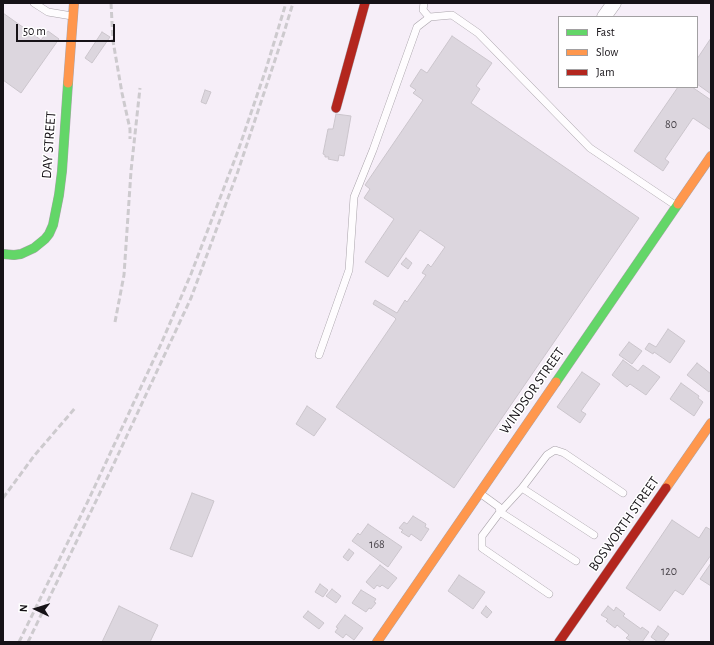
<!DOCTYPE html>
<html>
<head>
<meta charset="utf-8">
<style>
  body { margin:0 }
  #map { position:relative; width:714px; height:645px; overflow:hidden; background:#f6eef8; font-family:"Alegreya Sans",sans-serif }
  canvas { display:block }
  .frame { position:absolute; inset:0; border:4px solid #161217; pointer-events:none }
  .legend { position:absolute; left:558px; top:16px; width:140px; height:72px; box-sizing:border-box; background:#fff; border:1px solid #a2a0a2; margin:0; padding:5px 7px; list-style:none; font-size:12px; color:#161217 }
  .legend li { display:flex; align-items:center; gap:8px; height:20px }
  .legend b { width:20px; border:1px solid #a2a0a2 }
  .north { position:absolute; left:16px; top:589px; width:40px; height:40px; -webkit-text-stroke:3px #fff; paint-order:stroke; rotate:274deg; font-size:11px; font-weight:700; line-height:16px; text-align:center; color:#161217 }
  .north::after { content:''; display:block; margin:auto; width:14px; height:18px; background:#161217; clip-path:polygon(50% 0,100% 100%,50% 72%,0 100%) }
  .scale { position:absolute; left:16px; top:24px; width:99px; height:18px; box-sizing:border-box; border:2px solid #161217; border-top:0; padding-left:5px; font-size:12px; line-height:14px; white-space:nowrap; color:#161217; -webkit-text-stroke:3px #fff; paint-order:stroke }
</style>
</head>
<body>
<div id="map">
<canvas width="714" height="645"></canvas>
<div class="frame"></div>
<ul class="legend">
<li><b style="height:5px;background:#63d668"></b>Fast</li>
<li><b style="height:5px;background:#ff974d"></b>Slow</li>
<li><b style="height:5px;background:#b3261e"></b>Jam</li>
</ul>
<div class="north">N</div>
<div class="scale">50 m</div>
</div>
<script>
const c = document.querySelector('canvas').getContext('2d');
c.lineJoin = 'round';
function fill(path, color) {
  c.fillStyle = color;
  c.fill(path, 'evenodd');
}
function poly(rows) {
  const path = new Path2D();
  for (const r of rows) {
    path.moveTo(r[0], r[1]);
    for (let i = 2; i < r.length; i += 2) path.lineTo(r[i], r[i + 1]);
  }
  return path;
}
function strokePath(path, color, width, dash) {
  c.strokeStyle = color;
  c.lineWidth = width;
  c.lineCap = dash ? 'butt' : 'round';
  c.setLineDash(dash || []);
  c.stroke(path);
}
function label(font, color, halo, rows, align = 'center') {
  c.font = font + ' "Alegreya Sans",sans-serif';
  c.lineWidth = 3;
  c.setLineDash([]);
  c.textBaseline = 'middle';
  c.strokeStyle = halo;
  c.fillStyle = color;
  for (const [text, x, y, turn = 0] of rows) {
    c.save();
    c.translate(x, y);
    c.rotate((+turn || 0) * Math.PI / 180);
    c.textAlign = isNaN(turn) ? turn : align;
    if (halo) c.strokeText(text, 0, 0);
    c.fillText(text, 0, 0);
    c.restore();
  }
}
const building = poly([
  [3,13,41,40,48,31,59,39,21,93,3,80,3,13],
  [102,32,110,37,92,63,85,58,102,32],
  [452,36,492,63,476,86,480,89,471,103,639,218,454,488,336,407,396,319,394,317,373,304,375,300,397,313,405,300,407,302,426,275,422,273,428,264,431,267,445,247,420,230,388,277,365,262,394,219,364,198,370,189,365,185,423,100,413,93,416,90,410,86,421,69,427,73,452,36],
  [711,38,711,94,697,84,697,59,711,38],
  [678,87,692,87,711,100,711,130,693,118,665,159,669,162,663,171,634,151,678,87],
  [205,90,211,92,206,104,201,102,205,90],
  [336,114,351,116,344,156,339,155,338,161,328,159,329,157,325,157,325,155,323,154,328,129,333,129,336,114],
  [406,258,412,263,408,269,401,264,406,258],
  [668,329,685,341,670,363,654,352,653,354,645,349,649,343,656,347,668,329],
  [629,342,642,351,632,364,619,355,629,342],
  [623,360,638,371,643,365,660,377,646,395,630,384,627,387,612,375,623,360],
  [697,363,711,374,711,389,709,392,687,375,697,363],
  [582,372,600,384,581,411,586,414,580,423,557,407,582,372],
  [681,383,699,396,698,398,703,402,694,416,670,399,681,383],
  [307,406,326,419,314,436,296,424,307,406],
  [192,493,214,501,192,557,170,549,192,493],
  [413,516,426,524,425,527,429,529,421,541,411,534,409,537,401,532,403,530,399,528,404,522,407,524,413,516],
  [672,520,699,538,706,527,711,530,711,555,683,595,675,590,660,611,626,588,672,520],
  [368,524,402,547,388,567,352,541,358,533,360,535,368,524],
  [349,549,354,553,348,561,343,557,349,549],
  [711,563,711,586,700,579,711,563],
  [380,565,397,578,388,589,382,585,380,587,377,585,374,589,366,582,380,565],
  [459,575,485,592,473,609,448,591,459,575],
  [320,584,328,590,323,597,315,592,320,584],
  [332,589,341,596,336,603,326,596,332,589],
  [361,590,376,599,374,602,376,603,371,609,369,608,366,612,352,603,361,590],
  [119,606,158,625,150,642,102,642,119,606],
  [486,606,492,612,487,618,481,613,486,606],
  [608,606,614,611,616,607,625,614,623,616,641,629,642,627,649,632,642,642,632,642,626,638,629,635,617,625,615,628,606,621,608,619,601,615,608,606],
  [308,611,324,623,319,629,303,617,308,611],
  [345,615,363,628,354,640,346,634,343,638,335,632,338,628,336,627,345,615],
  [658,626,669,634,663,642,658,642,651,637,658,626]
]);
const lane = poly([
  [34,3,48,12,72,16],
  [424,3,423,10,429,17],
  [319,355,349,270,354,197,373,150,417,27,430,17,452,15,478,33,590,148,675,205],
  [522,488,547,455,555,450,564,453,623,493],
  [481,494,499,507,500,512,482,536,482,548,549,594],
  [576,561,500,512,522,488,594,535]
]);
const street = poly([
  [604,17,614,3]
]);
const fast = poly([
  [3,254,14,255,21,254,34,248,45,239,49,234,53,225,59,195,62,171,68,83],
  [556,382,678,204]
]);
const slow = poly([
  [68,83,74,3],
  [678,204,711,156],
  [666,488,711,423],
  [377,642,556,382]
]);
const jam = poly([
  [336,108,365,3],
  [559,642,666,488]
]);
const rail = poly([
  [111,3,113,41,122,93,130,129,130,139],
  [115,322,124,275,131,171,140,88],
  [3,498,34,456,76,407],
  [19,642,88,501,161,344,191,274,238,151,266,69,286,3],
  [28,642,110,472,191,298,238,171,282,39,293,3]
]);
const numberNames = [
  ["80",671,124],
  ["168",377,544],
  ["120",669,571]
];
const streetNames = [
  ["DAY STREET",49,145,-86],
  ["WINDSOR STREET",532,391,-55],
  ["BOSWORTH STREET",624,524,-55]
];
fill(building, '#dcd6de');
strokePath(building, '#cbc5cc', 1);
strokePath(lane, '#a9a3aa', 8);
strokePath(street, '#a9a3aa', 15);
strokePath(fast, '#a9a3aa', 10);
strokePath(slow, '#a9a3aa', 10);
strokePath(jam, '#a9a3aa', 10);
strokePath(lane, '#fefcfe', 7);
strokePath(street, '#fefcfe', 14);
strokePath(fast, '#63d668', 9);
strokePath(slow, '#ff974d', 9);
strokePath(jam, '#b3261e', 9);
strokePath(rail, '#cdcace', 3, [6, 3]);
label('12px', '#484349', null, numberNames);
label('14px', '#161217', '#fff', streetNames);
</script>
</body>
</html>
